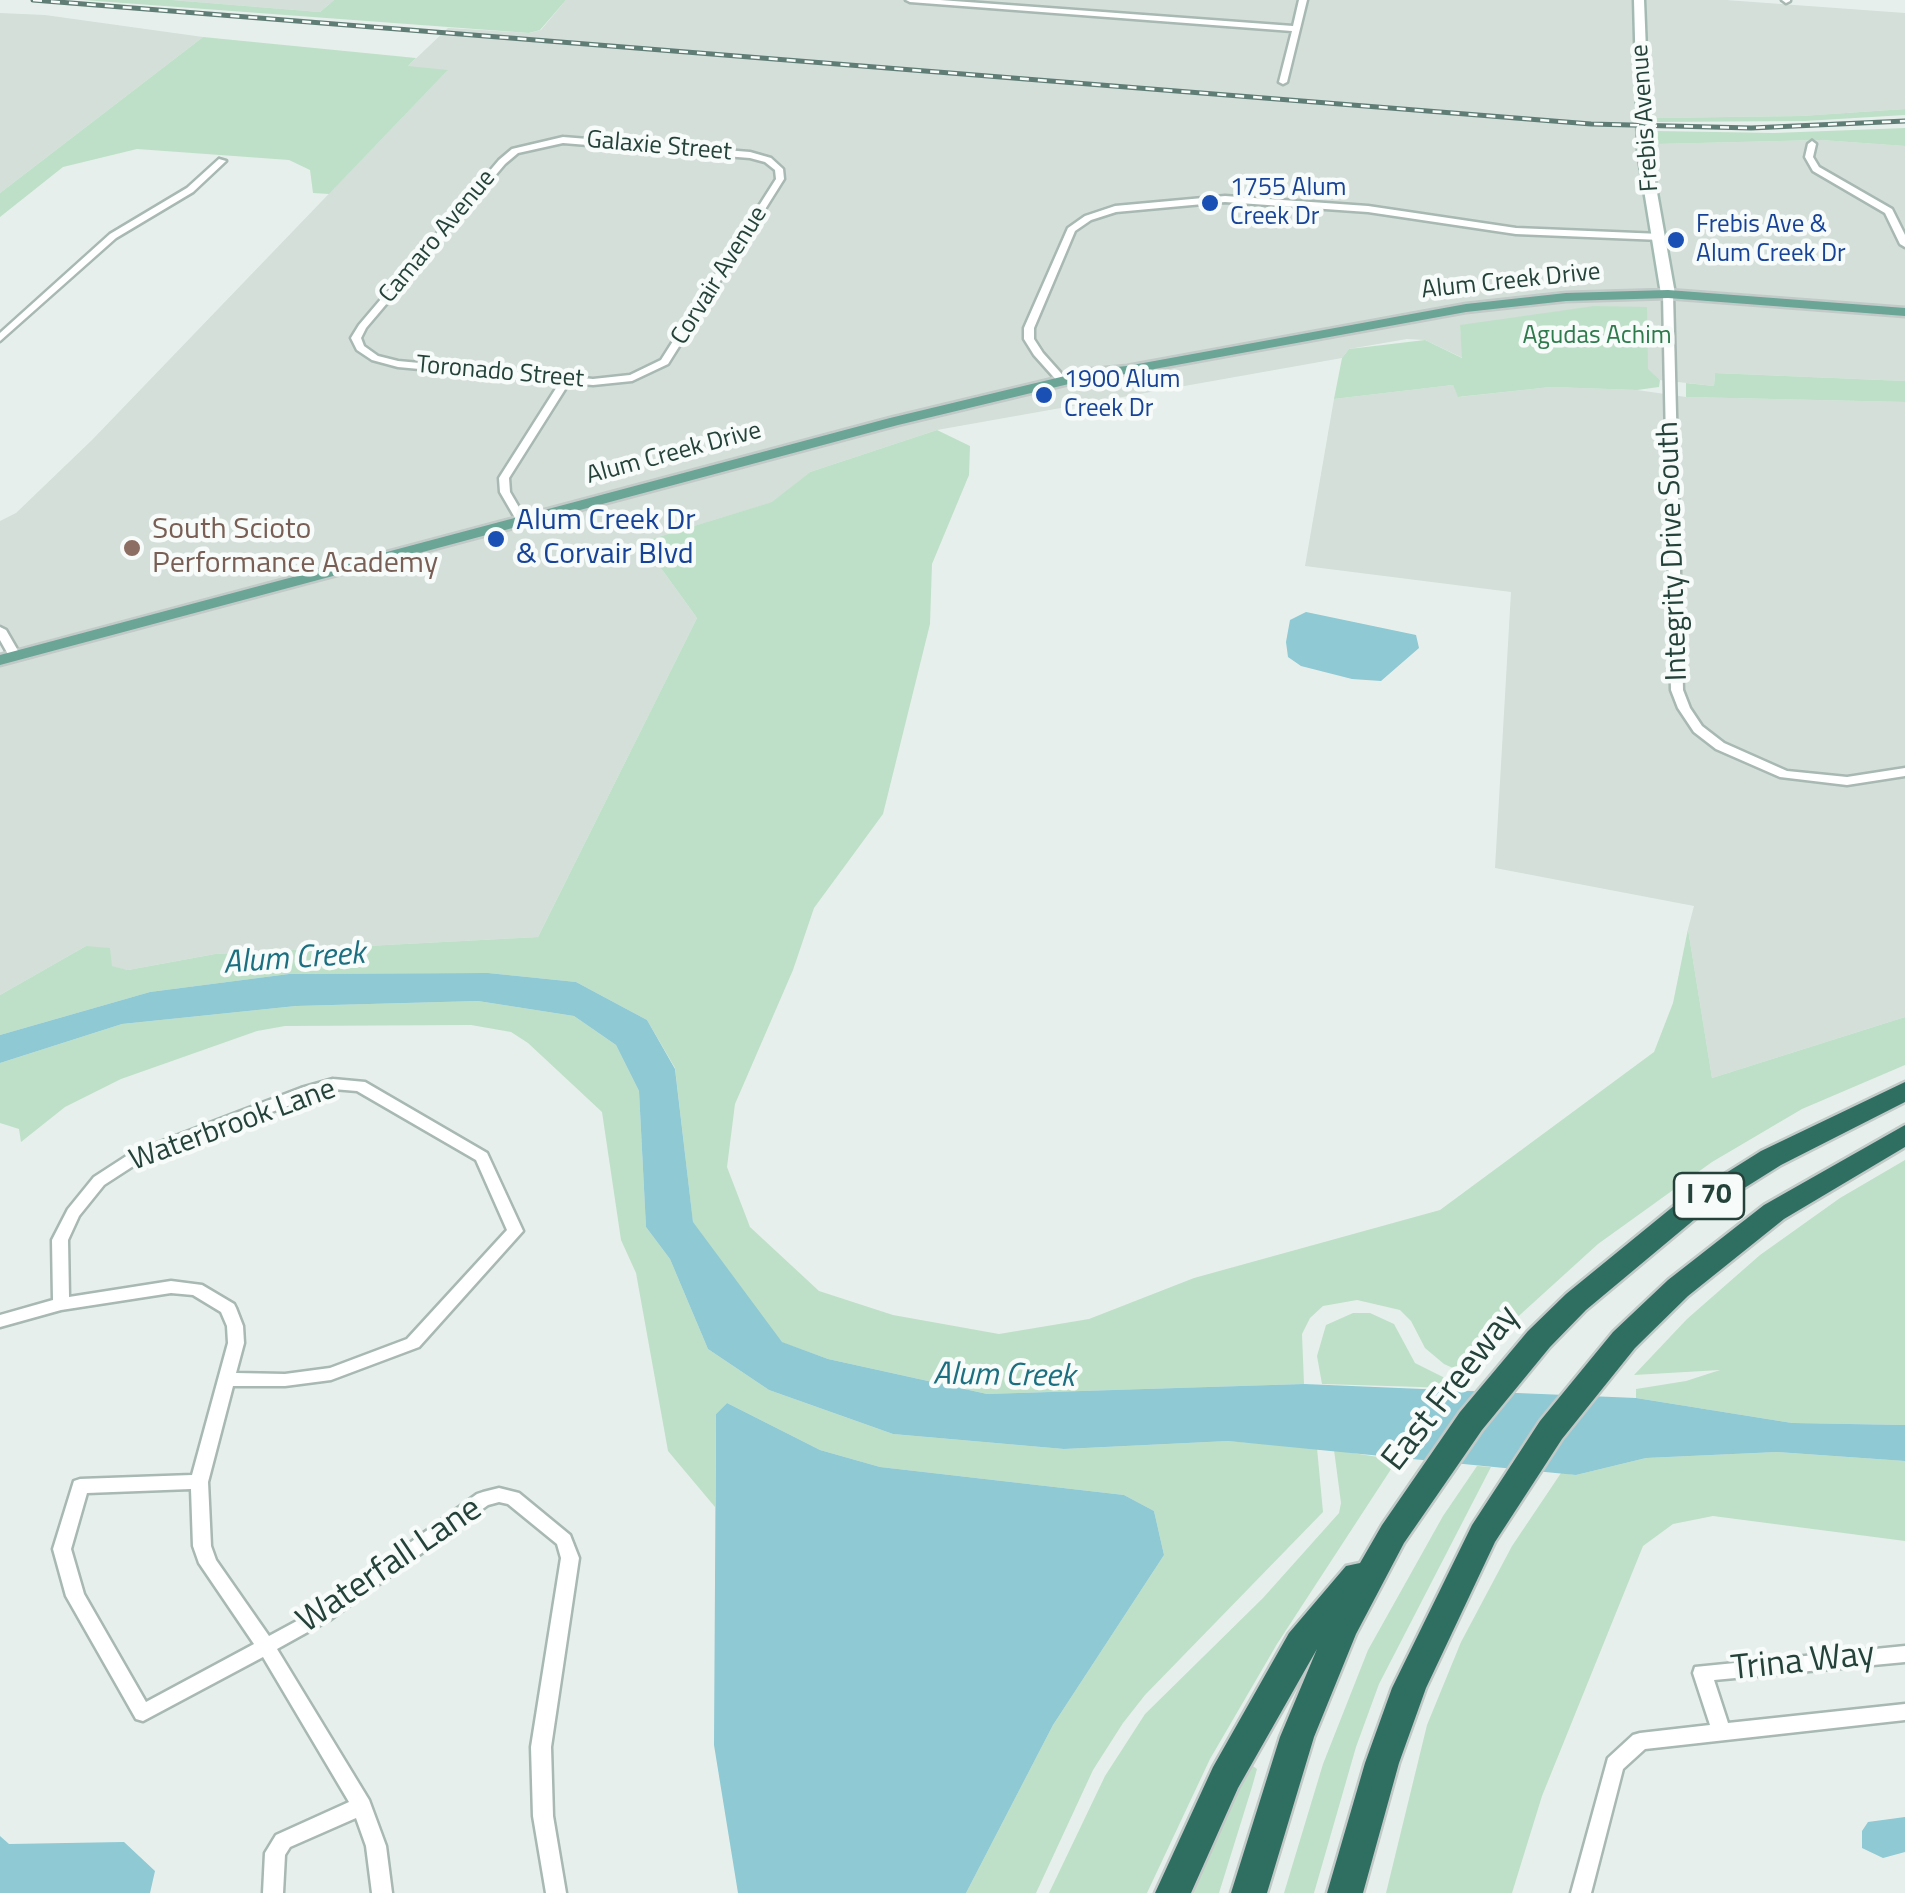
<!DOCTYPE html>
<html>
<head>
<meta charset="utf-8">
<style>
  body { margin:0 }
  canvas { display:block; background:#e6efeb }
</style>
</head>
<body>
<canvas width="1905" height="1893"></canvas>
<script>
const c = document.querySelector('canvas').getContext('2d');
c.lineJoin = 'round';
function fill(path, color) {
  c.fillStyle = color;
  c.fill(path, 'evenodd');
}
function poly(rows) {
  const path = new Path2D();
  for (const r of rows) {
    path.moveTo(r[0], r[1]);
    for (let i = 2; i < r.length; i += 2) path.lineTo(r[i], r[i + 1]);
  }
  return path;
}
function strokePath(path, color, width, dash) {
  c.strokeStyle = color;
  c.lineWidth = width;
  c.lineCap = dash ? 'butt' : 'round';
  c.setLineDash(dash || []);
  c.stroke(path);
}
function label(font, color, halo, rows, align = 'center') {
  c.font = font + ' "Titillium Web",sans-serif';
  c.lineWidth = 9;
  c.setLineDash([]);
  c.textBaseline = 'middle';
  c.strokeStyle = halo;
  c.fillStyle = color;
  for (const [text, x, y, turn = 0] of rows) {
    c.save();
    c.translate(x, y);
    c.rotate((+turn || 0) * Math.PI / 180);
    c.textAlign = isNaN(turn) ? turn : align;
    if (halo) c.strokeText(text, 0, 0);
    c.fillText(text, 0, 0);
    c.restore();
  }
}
const built = poly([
  [172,0,334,0,320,12],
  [566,0,1726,0,1905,13,1905,109,1801,116,1655,118,1657,144,1821,140,1905,146,1905,381,1715,373,1714,386,1660,380,1648,370,1460,325,1463,358,1425,340,1407,339,1349,349,1342,358,937,430,810,472,773,502,642,542,697,618,538,937,215,954,128,970,112,967,86,946,0,995,0,652,15,649,0,631,0,521,16,513,92,440,447,71,407,67,448,28,530,33,541,30],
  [0,13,45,15,203,37,0,193],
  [1453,385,1459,397,1551,387,1637,390,1686,397,1905,402,1905,1017,1712,1078,1688,929,1694,906,1495,868,1511,592,1305,566,1334,399]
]);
const green = poly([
  [83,0,172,0,320,12,334,0,566,0,540,30,529,33],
  [203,37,416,58,408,66,448,70,329,194,313,193,310,170,289,160,137,149,63,167,0,217,0,193],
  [1905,109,1905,115,1805,121,1655,122,1655,118,1801,116],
  [1905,128,1905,146,1821,140,1657,144,1656,131,1774,133],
  [1594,306,1647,307,1648,369,1660,380,1659,387,1637,390,1551,387,1458,397,1453,385,1334,399,1342,358,1349,349,1425,340,1462,358,1460,325],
  [1715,373,1905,381,1905,402,1686,397,1686,383,1714,386],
  [937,430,970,446,969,475,932,564,930,624,883,814,814,908,793,970,735,1104,727,1167,750,1227,819,1291,893,1315,999,1334,1089,1319,1194,1278,1440,1210,1654,1052,1673,1003,1688,929,1712,1078,1905,1017,1905,1065,1802,1109,1712,1162,1598,1244,1511,1323,1464,1373,1444,1364,1425,1348,1411,1321,1400,1310,1357,1300,1323,1306,1310,1318,1302,1334,1304,1384,987,1394,828,1359,781,1342,693,1223,675,1068,647,1020,576,982,488,973,289,974,150,992,0,1035,0,995,86,946,110,948,112,966,128,970,215,954,538,937,697,618,642,542,772,502,810,472],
  [478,1001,574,1016,616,1045,639,1091,646,1227,670,1259,708,1349,769,1390,893,1434,1064,1449,1228,1441,1317,1448,1323,1512,1145,1695,1123,1723,1093,1770,1036,1893,966,1893,1053,1725,1164,1555,1154,1511,1124,1495,880,1467,820,1450,727,1403,716,1414,715,1507,668,1451,636,1273,621,1240,602,1112,528,1043,511,1032,471,1025,285,1026,257,1031,121,1079,65,1107,21,1142,19,1129,0,1123,0,1063,122,1024,296,1006],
  [1905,1160,1905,1425,1792,1423,1636,1398,1636,1389,1686,1381,1720,1370,1634,1375,1687,1319,1760,1255,1840,1198],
  [1353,1313,1370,1313,1394,1324,1415,1363,1455,1383,1453,1388,1322,1384,1317,1356,1326,1325],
  [1334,1450,1397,1460,1277,1644,1210,1759,1147,1893,1049,1893,1105,1776,1145,1714,1263,1598,1339,1513,1341,1503],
  [1777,1452,1905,1461,1905,1541,1713,1516,1673,1524,1643,1546,1542,1796,1512,1893,1386,1893,1427,1725,1461,1642,1512,1546,1561,1473,1576,1475,1646,1458],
  [1477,1466,1491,1467,1379,1684,1356,1747,1314,1893,1284,1893,1323,1764,1368,1650,1443,1516],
  [1253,1766,1257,1769,1252,1787,1219,1893,1186,1893,1243,1774]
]);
const water = poly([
  [1306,612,1416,635,1419,648,1381,681,1352,679,1301,666,1288,657,1286,642,1290,620],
  [488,973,576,982,647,1020,675,1069,693,1222,782,1342,828,1359,987,1394,1304,1384,1636,1398,1792,1423,1905,1425,1905,1461,1777,1452,1646,1458,1576,1475,1228,1441,1064,1449,893,1434,769,1390,708,1349,670,1259,646,1227,639,1091,616,1045,574,1016,478,1001,296,1006,122,1024,0,1063,0,1035,150,992,289,974],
  [727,1403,820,1450,880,1467,1124,1495,1154,1511,1164,1555,1053,1725,966,1893,738,1893,714,1745,716,1414],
  [1905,1817,1905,1852,1883,1858,1862,1848,1862,1831,1868,1822],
  [0,1836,9,1844,124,1842,155,1871,150,1893,0,1893]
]);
const minor = poly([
  [906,0,940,0,1293,26,1299,0,1307,0,1287,82,1283,84,1279,82,1292,31,910,2,906,0],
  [1782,0,1790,0,1790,1,1786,3,1782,0],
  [563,137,750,152,771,158,783,169,784,179,668,364,632,381,593,385,569,383,509,478,510,492,527,521,522,524,518,523,500,492,499,478,560,382,398,367,372,360,357,350,351,338,359,325,499,160,512,149,563,137],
  [563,143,750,158,765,162,775,170,776,179,661,360,630,375,593,379,398,361,378,356,364,346,361,338,366,328,505,164,518,153,563,143],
  [1812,141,1816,144,1813,157,1819,167,1892,209,1905,235,1905,247,1900,244,1885,213,1813,171,1805,157,1808,144,1812,141],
  [219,159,226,161,193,192,116,238,0,341,0,333,110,234,187,188,219,159],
  [1225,196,1368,206,1516,228,1661,234,1666,237,1661,240,1516,234,1368,212,1225,202,1116,212,1091,220,1075,231,1034,328,1034,339,1043,353,1068,381,1059,383,1034,355,1024,339,1024,328,1068,228,1085,216,1115,206,1225,196],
  [1668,291,1673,294,1683,690,1690,708,1702,726,1724,743,1787,771,1847,777,1905,768,1905,776,1847,785,1780,777,1716,749,1694,732,1678,708,1671,690,1663,294,1668,291],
  [0,627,6,630,21,656,19,659,15,660,9,656,0,640,0,627],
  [333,1079,365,1082,487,1153,523,1231,419,1347,331,1380,285,1386,233,1386,208,1482,211,1546,216,1560,269,1636,319,1609,477,1494,483,1492,499,1488,519,1493,570,1535,579,1558,551,1747,553,1816,566,1893,546,1893,533,1816,531,1747,561,1558,557,1544,508,1504,499,1502,488,1505,331,1619,277,1649,369,1800,386,1846,392,1893,372,1893,366,1846,356,1818,290,1847,285,1855,283,1893,263,1893,265,1853,276,1835,349,1802,263,1657,143,1721,136,1719,66,1596,53,1549,74,1481,80,1479,192,1475,228,1343,227,1326,221,1312,193,1295,171,1293,61,1310,0,1327,0,1315,53,1300,52,1240,68,1209,94,1177,131,1153,301,1088,333,1079],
  [333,1089,357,1091,476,1160,507,1230,407,1339,330,1368,285,1374,236,1373,244,1343,243,1326,236,1308,234,1304,202,1285,171,1281,69,1297,68,1240,79,1216,104,1185,141,1161,333,1089],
  [191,1489,193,1546,199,1563,254,1644,146,1702,84,1594,71,1549,87,1493,191,1489],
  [1905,1646,1905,1662,1714,1680,1728,1723,1905,1704,1905,1720,1645,1749,1623,1769,1591,1893,1571,1893,1608,1758,1633,1735,1640,1733,1710,1725,1693,1673,1695,1667,1905,1646]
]);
const secondary = poly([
  [1634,0,1644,0,1650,153,1675,294,1668,298,1661,294,1638,153,1634,0]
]);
const primary = poly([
  [1668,290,1905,308,1905,316,1668,298,1566,301,1466,312,1127,374,1079,379,1077,382,898,425,0,665,0,655,890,418,1065,376,1073,371,1127,366,1466,304,1566,293,1668,290]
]);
const motorway = poly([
  [1905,1082,1905,1102,1781,1165,1695,1219,1586,1310,1550,1347,1482,1430,1404,1543,1356,1634,1314,1737,1267,1893,1231,1893,1280,1737,1317,1649,1238,1788,1191,1893,1155,1893,1213,1767,1289,1633,1346,1566,1360,1563,1382,1525,1460,1412,1528,1331,1566,1294,1675,1205,1761,1151,1905,1082],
  [1905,1125,1905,1147,1784,1219,1688,1296,1635,1348,1562,1439,1495,1542,1426,1688,1399,1763,1363,1893,1327,1893,1365,1763,1392,1688,1472,1525,1540,1421,1613,1332,1668,1280,1764,1205,1905,1125]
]);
const rail = poly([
  [33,0,1591,124,1751,128,1905,121]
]);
const markers = [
  [1210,203,10,"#1a4fb4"],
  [1676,240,10,"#1a4fb4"],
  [1044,395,10,"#1a4fb4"],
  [496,539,10,"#1a4fb4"],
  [132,548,10,"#8d6e63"]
];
const farStreetnames = [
  ["Frebis Avenue",1646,118,-94],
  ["Galaxie Street",659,147,5],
  ["Camaro Avenue",438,237,-50],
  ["Corvair Avenue",720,276,-58],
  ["Alum Creek Drive",1511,282,-6],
  ["Toronado Street",500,373,5],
  ["Alum Creek Drive",674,454,-15]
];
const farTransitnames = [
  ["1755 Alum",1230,189],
  ["Creek Dr",1230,218],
  ["Frebis Ave &",1696,226],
  ["Alum Creek Dr",1696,255],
  ["1900 Alum",1064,381],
  ["Creek Dr",1064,410]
];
const farParknames = [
  ["Agudas Achim",1597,337]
];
const shields = [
  [1709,1196,70]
];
const shieldNames = [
  ["I 70",1709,1196]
];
const transitNames = [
  ["Alum Creek Dr",516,522],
  ["& Corvair Blvd",516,556]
];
const educationNames = [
  ["South Scioto",152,531],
  ["Performance Academy",152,565]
];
const streetNames = [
  ["Integrity Drive South",1674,551,-92],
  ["Waterbrook Lane",233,1126,-20]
];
const waterNames = [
  ["Alum Creek",294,960,-4],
  ["Alum Creek",1004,1377,1]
];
const nearStreetnames = [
  ["East Freeway",1452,1389,-52],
  ["Waterfall Lane",390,1566,-34],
  ["Trina Way",1803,1663,-6]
];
fill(built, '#d4dfda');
fill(green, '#bfe0c8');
fill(water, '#8ec9d4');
strokePath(minor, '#a8b8b2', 5);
strokePath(secondary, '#a4bbb3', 5);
strokePath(primary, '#c2cac8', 5);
strokePath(motorway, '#c2cac8', 5);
fill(minor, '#fff');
fill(secondary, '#fff');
fill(primary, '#6aa596');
fill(motorway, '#2f6f62');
strokePath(rail, '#5f7d75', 5);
strokePath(rail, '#f7fbf9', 2.5, [9]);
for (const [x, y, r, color] of markers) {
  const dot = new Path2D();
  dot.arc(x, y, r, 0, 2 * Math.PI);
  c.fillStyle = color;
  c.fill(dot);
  strokePath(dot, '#f7fbf9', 4);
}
label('25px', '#24423a', '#f7fbf9', farStreetnames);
label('25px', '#164399', '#f7fbf9', farTransitnames, 'left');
label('25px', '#2d7a4b', '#f7fbf9', farParknames);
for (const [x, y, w] of shields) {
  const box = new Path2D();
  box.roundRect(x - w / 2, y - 23, w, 46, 8);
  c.fillStyle = '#f7fbf9';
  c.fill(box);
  strokePath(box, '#24423a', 2.5);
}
label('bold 28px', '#24423a', null, shieldNames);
label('30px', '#164399', '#f7fbf9', transitNames, 'left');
label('30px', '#785e54', '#f7fbf9', educationNames, 'left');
label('30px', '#24423a', '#f7fbf9', streetNames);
label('italic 32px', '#1c6f80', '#f7fbf9', waterNames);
label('35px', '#24423a', '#f7fbf9', nearStreetnames);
</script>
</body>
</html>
